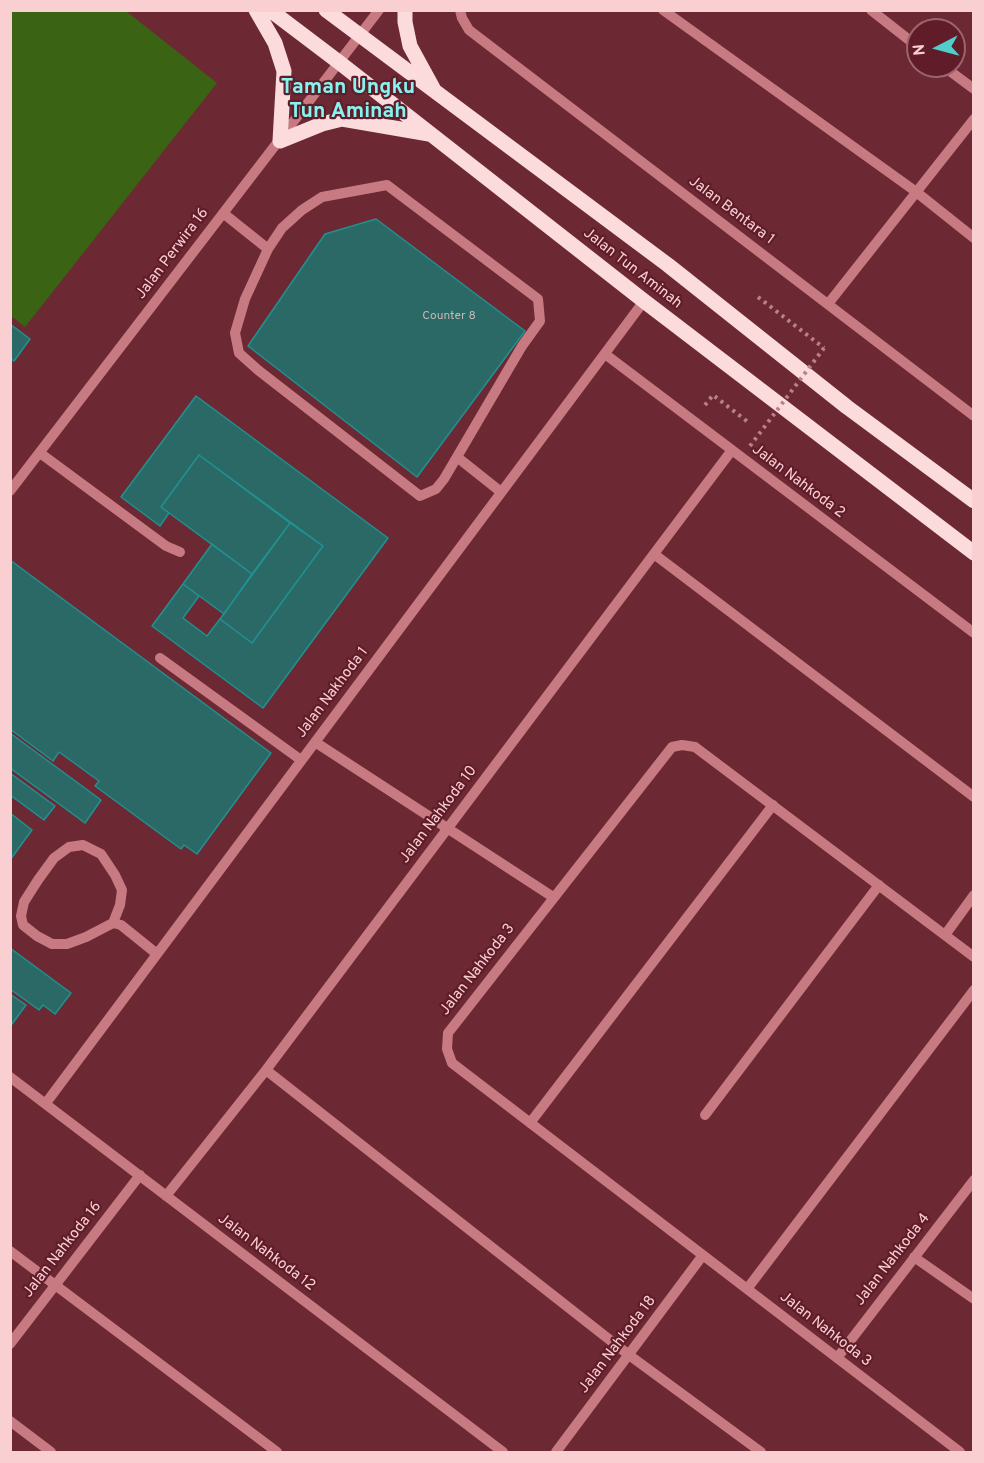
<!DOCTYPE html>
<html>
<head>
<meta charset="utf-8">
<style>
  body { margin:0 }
  #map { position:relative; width:984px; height:1463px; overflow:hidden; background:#6c2933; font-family:Overpass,sans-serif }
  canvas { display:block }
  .frame { position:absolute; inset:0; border:12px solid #f9cfd2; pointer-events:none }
  .north { position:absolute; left:906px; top:18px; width:60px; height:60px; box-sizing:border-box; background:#601d29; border:2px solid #9d646d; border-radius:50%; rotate:264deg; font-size:16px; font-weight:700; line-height:24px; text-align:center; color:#f9cfd2 }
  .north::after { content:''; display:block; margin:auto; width:21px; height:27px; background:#53cdcb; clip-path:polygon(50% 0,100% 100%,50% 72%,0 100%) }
</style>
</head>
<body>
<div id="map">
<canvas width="984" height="1463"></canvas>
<div class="frame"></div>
<div class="north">N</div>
</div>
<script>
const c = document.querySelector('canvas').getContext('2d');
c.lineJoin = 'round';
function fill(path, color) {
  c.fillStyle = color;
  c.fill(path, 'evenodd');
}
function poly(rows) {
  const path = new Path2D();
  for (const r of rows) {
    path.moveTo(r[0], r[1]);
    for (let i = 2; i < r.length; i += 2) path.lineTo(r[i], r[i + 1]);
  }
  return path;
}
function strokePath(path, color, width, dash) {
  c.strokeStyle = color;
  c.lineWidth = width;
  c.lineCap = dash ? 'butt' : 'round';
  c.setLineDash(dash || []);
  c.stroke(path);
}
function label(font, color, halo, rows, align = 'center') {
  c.font = font + ' Overpass,sans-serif';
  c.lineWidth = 4.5;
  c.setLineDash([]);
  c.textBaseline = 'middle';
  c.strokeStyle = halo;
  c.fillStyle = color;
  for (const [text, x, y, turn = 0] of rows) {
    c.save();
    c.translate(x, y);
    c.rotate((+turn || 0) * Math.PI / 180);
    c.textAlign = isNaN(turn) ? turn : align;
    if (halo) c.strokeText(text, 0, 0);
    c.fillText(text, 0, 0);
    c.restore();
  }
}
const green = poly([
  [10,11,126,11,217,83,25,327,10,315]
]);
const building = poly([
  [376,219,525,331,417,477,248,346,325,234,376,219],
  [10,324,30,339,14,361,10,358,10,324],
  [196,396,388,538,263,708,152,626,183,584,199,596,183,618,207,636,220,619,252,643,323,546,199,455,161,507,169,513,160,526,121,497,196,396],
  [199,455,290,523,252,574,161,507,199,455],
  [290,523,323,546,252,643,220,619,290,523],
  [212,544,252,574,224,614,183,584,212,544],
  [10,560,271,753,197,854,184,845,181,849,95,786,99,781,59,752,53,761,10,729,10,560],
  [10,733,101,800,85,823,10,768,10,733],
  [10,773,55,806,44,820,10,795,10,773],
  [10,813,32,830,10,860,10,813],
  [10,948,71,993,55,1014,43,1005,39,1010,10,989,10,948],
  [10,994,26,1005,12,1024,10,1022,10,994]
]);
const path = poly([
  [758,297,824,348],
  [705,405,713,395,748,422]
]);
const minor = poly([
  [460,10,462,18,469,30,974,416],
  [663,10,915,191,974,238],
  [871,10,918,47],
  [943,66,974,89],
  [387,185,538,299,540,321,522,346,444,479,436,489,420,496,258,370,239,353,235,333,245,299,268,249,282,228,302,210,322,197,387,185],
  [223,213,268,249],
  [828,304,974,119],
  [605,354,974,633],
  [40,453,166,546,180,552],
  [457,457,501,492],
  [10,491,379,10],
  [654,554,974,797],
  [160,658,301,760],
  [315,742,553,897],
  [113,923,120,905,122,890,115,875,101,854,83,845,69,847,54,858,38,880,24,902,21,916,23,925,37,936,52,944,67,944,86,937,113,923,121,925,157,954],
  [945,935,974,895],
  [266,1070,629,1355,761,1452],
  [10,1077,503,1452],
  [46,1103,644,301],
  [705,1115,879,885],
  [530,1123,773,805],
  [166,1196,266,1070,732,450],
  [10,1251,277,1452],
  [914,1257,974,1299],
  [747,1289,974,990],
  [10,1344,140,1175],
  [837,1358,974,1180],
  [10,1421,51,1452],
  [556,1452,703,1255],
  [960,1452,452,1063,447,1049,448,1033,672,747,682,745,695,747,974,957]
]);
const major = poly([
  [256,10,275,43,284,71,280,141,322,124,342,119,429,134],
  [270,10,340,63,644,301,974,553],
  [326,10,668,265,847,407,974,501],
  [405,10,405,22,410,46,433,88]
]);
const pathBridge = poly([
  [750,446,824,348]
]);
const numberNames = [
  ["Counter 8",449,317]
];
const streetNames = [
  ["Jalan Bentara 1",731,211,37],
  ["Jalan Perwira 16",173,254,-53],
  ["Jalan Tun Aminah",632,269,38],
  ["Jalan Nahkoda 2",798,482,37],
  ["Jalan Nakhoda 1",333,693,-53],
  ["Jalan Nahkoda 10",439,815,-53],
  ["Jalan Nahkoda 3",478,970,-52],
  ["Jalan Nahkoda 16",63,1250,-52],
  ["Jalan Nahkoda 12",266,1253,37],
  ["Jalan Nahkoda 4",893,1260,-52],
  ["Jalan Nahkoda 3",825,1330,38],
  ["Jalan Nahkoda 18",618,1345,-53]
];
const districtNames = [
  ["Taman Ungku",348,89],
  ["Tun Aminah",348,113]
];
fill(green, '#3a6313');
fill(building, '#2b6967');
strokePath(building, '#1f9291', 1.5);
strokePath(path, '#b78288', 4, [3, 4.5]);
strokePath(minor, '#c87a82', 10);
strokePath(major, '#fcdbdd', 15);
strokePath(pathBridge, '#b78288', 4, [3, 4.5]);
label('12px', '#c6b6b7', null, numberNames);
label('15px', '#f9cfd2', '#601d29', streetNames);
label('bold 21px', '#87f3f0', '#601d29', districtNames);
</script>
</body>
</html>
